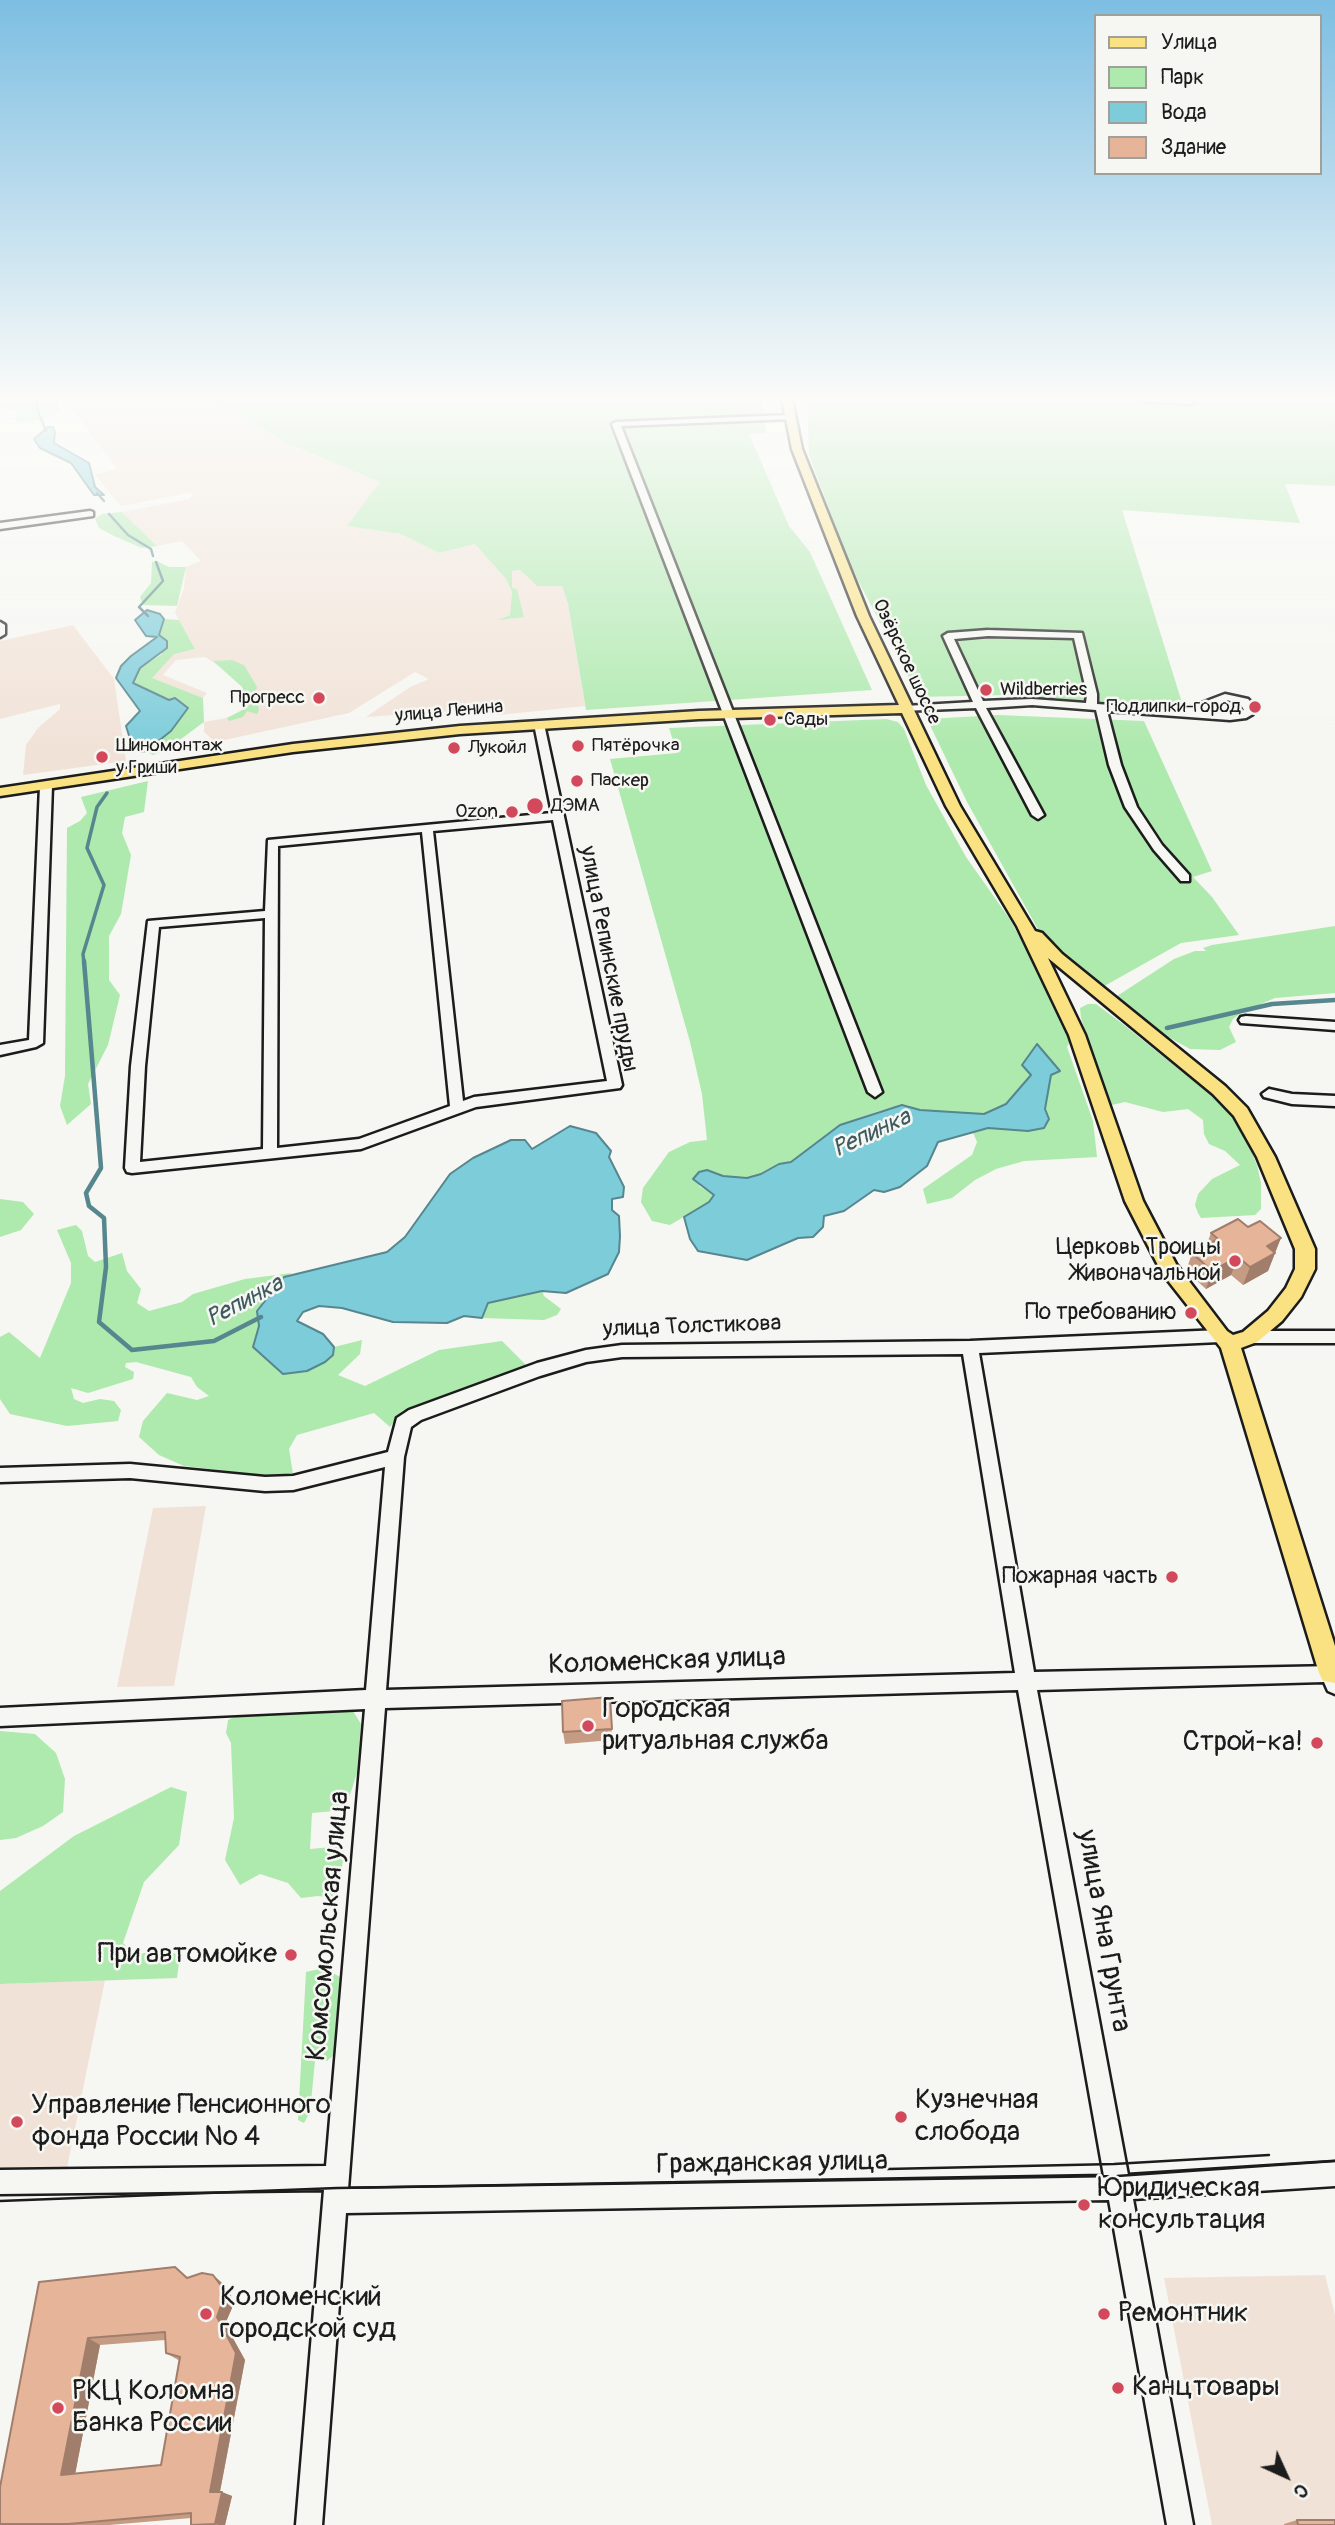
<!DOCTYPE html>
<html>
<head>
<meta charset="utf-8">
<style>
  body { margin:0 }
  #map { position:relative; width:1335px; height:2525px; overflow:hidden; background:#f6f6f2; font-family:Pangolin,sans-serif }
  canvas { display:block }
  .legend { position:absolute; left:1094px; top:14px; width:228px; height:161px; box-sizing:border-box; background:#f6f6f2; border:2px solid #9f9f9c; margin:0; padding:9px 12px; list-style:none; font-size:21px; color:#1c1c1c }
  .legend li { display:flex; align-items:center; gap:14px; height:35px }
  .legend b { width:35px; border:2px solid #9f9f9c }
  .north { position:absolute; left:1251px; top:2441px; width:70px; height:70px; -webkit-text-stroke:5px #f6f6f2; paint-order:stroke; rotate:135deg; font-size:19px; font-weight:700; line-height:28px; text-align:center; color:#1c1c1c }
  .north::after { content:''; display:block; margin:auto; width:24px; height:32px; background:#1c1c1c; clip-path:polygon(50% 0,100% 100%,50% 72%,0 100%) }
</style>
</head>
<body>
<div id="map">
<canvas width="1335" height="2525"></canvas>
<ul class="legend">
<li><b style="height:9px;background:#fae181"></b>Улица</li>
<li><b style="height:19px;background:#aee9ae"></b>Парк</li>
<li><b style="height:19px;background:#7dccda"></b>Вода</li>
<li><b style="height:19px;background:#e6b499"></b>Здание</li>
</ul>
<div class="north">С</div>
</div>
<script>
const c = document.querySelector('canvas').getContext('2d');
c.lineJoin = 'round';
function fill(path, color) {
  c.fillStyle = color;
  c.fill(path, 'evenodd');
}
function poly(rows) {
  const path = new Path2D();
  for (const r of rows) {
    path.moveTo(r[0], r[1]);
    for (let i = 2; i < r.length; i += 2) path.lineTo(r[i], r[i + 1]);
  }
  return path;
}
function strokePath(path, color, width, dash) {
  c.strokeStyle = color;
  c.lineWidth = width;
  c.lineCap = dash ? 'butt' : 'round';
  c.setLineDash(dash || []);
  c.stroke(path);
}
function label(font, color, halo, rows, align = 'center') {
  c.font = font + ' Pangolin,sans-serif';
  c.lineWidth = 5;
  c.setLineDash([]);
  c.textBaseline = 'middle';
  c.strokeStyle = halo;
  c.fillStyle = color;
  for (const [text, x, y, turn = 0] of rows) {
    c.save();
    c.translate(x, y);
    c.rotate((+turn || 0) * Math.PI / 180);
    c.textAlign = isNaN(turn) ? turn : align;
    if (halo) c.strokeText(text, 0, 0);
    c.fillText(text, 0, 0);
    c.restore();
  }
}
const built = poly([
  [60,399,214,399,286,443,380,482,348,526,401,534,439,553,475,544,506,579,512,592,510,615,501,619,524,616,512,588,511,571,520,570,537,586,562,586,568,604,585,706,499,715,482,709,366,717,410,687,429,679,415,672,349,713,215,742,204,732,204,722,227,718,248,708,243,687,229,672,205,657,176,660,163,675,207,693,203,698,151,678,174,653,195,649,175,613,184,588,186,567,201,561,182,541,157,546,122,512,190,499,193,492,121,506,95,475,117,469,69,405,57,402],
  [73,625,114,679,126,761,23,775,26,745,38,728,60,709,60,704,0,719,0,641],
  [206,1506,174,1686,117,1687,153,1508],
  [105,1980,66,2173,0,2174,0,1984],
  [1325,2275,1335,2315,1335,2525,1212,2525,1164,2278]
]);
const green = poly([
  [0,399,60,399,57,402,60,412,42,420,18,423,15,420,17,411,0,407],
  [214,399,762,399,766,433,749,434,789,526,810,552,872,690,586,710,568,604,562,586,537,586,520,570,512,571,512,588,517,589,524,617,498,620,510,615,512,592,506,579,475,544,439,553,401,534,347,526,380,482,286,443],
  [807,399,1335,399,1335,486,1285,484,1300,523,1122,510,1184,709,1006,695,919,697,850,565,809,455],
  [122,512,157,546,142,548,114,536,99,528,95,519,102,514],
  [157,561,169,567,186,567,177,606,143,605,140,597,151,583,152,562],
  [164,619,179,620,195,649,174,654,152,678,203,698,204,722,166,750,153,755,146,751,171,731,188,708,133,683,140,668,162,654,158,636],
  [232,660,244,665,257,687,255,694,259,709,257,714,247,711,243,717,229,721,227,718,248,707,242,687,213,661],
  [998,715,1144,721,1212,871,1193,877,1212,897,1239,935,1181,943,1099,989,1039,931,967,802,927,719],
  [886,719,898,722,904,729,926,785,966,857,1009,918,1042,977,1071,1039,1067,1047,1093,1121,1097,1157,1024,1161,996,1169,975,1180,952,1198,927,1204,923,1189,972,1155,977,1142,972,1130,1010,1128,1028,1131,1045,1109,1051,1075,1059,1071,1037,1045,1022,1065,1031,1074,1006,1104,983,1114,920,1110,902,1105,879,1111,840,1125,791,1162,779,1164,761,1174,747,1178,723,1176,707,1170,699,1186,714,1195,709,1202,670,1225,652,1221,641,1202,643,1188,669,1152,690,1142,707,1140,702,1094,690,1042,610,759,677,753,669,728],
  [148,781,144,812,125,817,122,833,131,855,121,914,109,936,109,980,120,995,108,1045,88,1084,91,1104,67,1125,60,1106,65,1076,67,828,80,821,87,813,81,797],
  [1335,926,1335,993,1275,998,1244,1011,1233,1019,1229,1027,1236,1042,1220,1050,1190,1049,1145,1024,1114,998,1174,959,1195,951,1206,951,1203,948,1212,945],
  [1088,1004,1096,1004,1124,1025,1226,1107,1241,1128,1257,1165,1261,1183,1261,1209,1255,1215,1201,1218,1198,1213,1195,1205,1198,1194,1212,1179,1240,1165,1225,1151,1209,1144,1204,1134,1203,1120,1188,1109,1163,1112,1125,1102,1107,1106,1104,1087,1081,1018,1080,1008],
  [0,1199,23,1202,34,1214,21,1230,0,1237],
  [76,1225,82,1231,88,1256,95,1262,122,1253,127,1271,141,1289,137,1303,149,1311,182,1302,193,1294,245,1279,292,1273,284,1277,257,1311,259,1326,253,1347,291,1371,307,1371,333,1355,334,1347,362,1340,360,1354,338,1375,365,1386,439,1350,502,1341,527,1366,503,1378,402,1411,390,1427,374,1413,297,1435,289,1449,293,1474,259,1481,226,1471,184,1466,159,1455,139,1437,143,1421,167,1393,197,1400,209,1396,197,1387,191,1377,136,1362,126,1363,125,1367,134,1372,133,1379,88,1393,71,1388,74,1399,83,1403,100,1399,114,1401,121,1410,118,1421,67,1426,10,1414,0,1399,0,1337,9,1332,40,1358,71,1283,71,1263,57,1230],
  [542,1291,544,1296,561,1309,557,1315,544,1320,482,1318,488,1303],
  [340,1707,353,1711,361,1724,357,1773,345,1810,312,1813,310,1849,343,1846,344,1857,335,1898,318,1896,301,1898,288,1883,260,1874,240,1885,225,1860,234,1818,231,1743,226,1733,228,1720,244,1712,313,1711],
  [0,1731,35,1734,56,1753,65,1779,63,1812,43,1826,16,1838,0,1840],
  [171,1787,187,1792,179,1845,144,1882,123,1943,137,1955,152,1951,180,1954,177,1978,0,1984,0,1891,74,1836],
  [324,1968,340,1977,344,1996,335,2054,327,2061,315,2061,310,2112,304,2123,298,2120,306,1972]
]);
const water = poly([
  [48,427,53,427,55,432,54,443,89,463,95,487,104,495,94,495,71,463,40,448,34,439,48,427],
  [147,610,160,614,164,619,159,635,167,641,167,648,140,668,133,683,169,700,175,698,188,708,171,731,146,751,140,752,132,745,126,726,140,711,116,678,121,666,131,656,157,637,146,636,135,620,147,610],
  [1037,1044,1060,1071,1051,1075,1045,1109,1049,1119,1044,1128,1028,1131,988,1128,938,1142,927,1166,900,1187,884,1192,874,1190,844,1211,824,1216,823,1227,813,1237,798,1238,747,1260,698,1251,690,1239,684,1217,709,1202,714,1195,693,1179,699,1172,707,1170,723,1176,747,1178,761,1174,779,1164,791,1162,840,1125,902,1105,920,1110,984,1114,1006,1104,1031,1075,1022,1065,1037,1044],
  [570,1126,596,1133,611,1151,609,1157,624,1187,623,1197,612,1199,612,1210,619,1216,620,1236,619,1252,608,1274,566,1293,542,1291,488,1303,482,1318,464,1316,447,1323,393,1322,342,1308,319,1306,303,1312,297,1321,323,1334,334,1347,333,1355,325,1362,307,1371,283,1374,253,1347,259,1326,257,1311,284,1277,387,1252,405,1237,450,1174,473,1158,511,1140,525,1140,532,1149,570,1126]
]);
const streamFar2 = poly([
  [38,399,37,409,46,431],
  [97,493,104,501],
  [109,514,128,535,151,549,153,556],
  [148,616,139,607,163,581,156,562]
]);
const streamFar1 = poly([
  [84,963,83,954,104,885,87,848,97,807,107,793]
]);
const stream = poly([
  [84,961,101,1168,86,1193,89,1206,104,1218,106,1267,99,1322,132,1350,214,1341,261,1317],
  [1167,1028,1272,1004,1335,1000]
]);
const minor = poly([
  [1137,399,1181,399,1195,402,1191,404,1141,401,1137,399],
  [789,415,793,417,792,419,621,426,882,1092,875,1097,868,1092,612,424,616,422,789,415],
  [90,511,93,512,93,516,0,529,0,523,90,511],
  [0,622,5,625,5,634,0,637,0,622],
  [988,630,1082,633,1097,694,1097,704,1183,710,1225,694,1248,699,1254,705,1253,714,1246,718,1230,720,1107,711,1121,765,1137,807,1162,845,1189,875,1189,881,1181,881,1154,850,1125,807,1109,765,1096,710,1032,705,986,708,1044,815,1038,819,1032,815,976,708,901,711,900,709,905,706,973,702,943,636,948,633,988,630],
  [988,636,1074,638,1087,694,1086,703,1032,699,983,701,954,639,988,636],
  [1226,700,1240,703,1244,710,1230,714,1199,711,1226,700],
  [535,722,544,724,622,1085,620,1088,476,1107,361,1149,132,1173,127,1172,125,1168,131,1066,148,921,265,911,268,840,552,813,534,724,535,722],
  [553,820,607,1081,474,1097,463,1101,433,831,553,820],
  [422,832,450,1106,359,1139,277,1148,278,846,422,832],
  [265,918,263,1149,140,1162,145,1066,159,927,265,918],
  [46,783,52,786,43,1043,36,1047,0,1055,0,1045,29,1040,40,786,46,783],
  [1246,1016,1335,1022,1335,1030,1241,1023,1239,1020,1241,1017,1246,1016],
  [1269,1089,1292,1094,1335,1096,1335,1106,1292,1104,1264,1097,1262,1094,1269,1089],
  [1220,1330,1226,1332,1228,1336,1226,1340,1220,1342,979,1353,1034,1672,1335,1666,1335,1694,1328,1691,1324,1682,1037,1690,1128,2175,1335,2162,1335,2186,1133,2199,1193,2525,1167,2525,1109,2200,346,2213,322,2525,296,2525,324,2190,0,2194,0,2170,326,2166,365,1709,0,1726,0,1708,366,1690,385,1467,293,1490,265,1491,130,1478,0,1482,0,1468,130,1464,265,1477,293,1476,388,1452,397,1418,409,1410,537,1363,586,1350,622,1345,970,1341,1220,1330],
  [963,1354,1015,1673,386,1690,404,1457,411,1427,421,1420,540,1376,586,1362,622,1357,963,1354],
  [1018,1690,1104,2176,348,2189,385,1708,1018,1690],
  [1250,1331,1335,1331,1335,1343,1250,1343,1244,1341,1242,1337,1244,1333,1250,1331]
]);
const major = poly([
  [782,399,792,399,802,449,869,616,960,806,1035,931,1042,933,1062,954,1225,1086,1247,1108,1275,1157,1315,1249,1315,1269,1301,1297,1282,1321,1257,1342,1241,1348,1335,1646,1335,1683,1323,1681,1319,1673,1221,1348,1162,1273,1125,1201,1069,1035,1017,926,946,806,902,713,699,719,460,734,293,752,0,796,0,788,293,744,460,726,699,711,899,705,857,616,792,449,782,399],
  [1048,958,1213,1094,1234,1116,1257,1157,1295,1249,1295,1269,1286,1288,1268,1311,1243,1332,1233,1335,1227,1331,1176,1264,1143,1201,1085,1035,1048,958]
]);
const tram = poly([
  [887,2169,1114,2164,1269,2155],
  [0,2201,337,2188,1117,2176,1335,2161]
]);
const wall = poly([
  [1248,1227,1275,1253,1268,1271,1243,1285,1231,1275,1206,1289,1186,1271,1192,1253,1206,1246,1211,1233],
  [610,1697,612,1740,565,1744,563,1732],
  [213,2275,222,2283,231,2295,232,2308,225,2324,245,2360,220,2492,232,2496,225,2525,192,2525,191,2518,109,2525,0,2525,0,2487,39,2282,187,2278],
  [165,2340,166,2353,180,2361,161,2465,75,2474,100,2345],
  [1297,2520,1335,2525,1284,2525,1284,2524]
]);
const shadedWall = poly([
  [1281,1238,1268,1271,1243,1285,1250,1267,1267,1246],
  [1238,1257,1231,1275,1206,1289,1212,1271],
  [213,2275,222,2283,231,2295,232,2308,225,2324,245,2360,219,2496,210,2492,217,2317],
  [88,2338,100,2345,74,2480,61,2475],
  [222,2492,232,2496,225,2525,219,2525,215,2524]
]);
const building = poly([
  [1238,1219,1248,1227,1260,1221,1281,1238,1267,1246,1275,1253,1250,1267,1238,1257,1212,1271,1192,1253,1218,1239,1211,1233,1238,1219],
  [610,1697,612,1729,563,1732,562,1701,610,1697],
  [175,2267,187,2278,202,2273,213,2275,222,2287,223,2300,217,2317,236,2353,210,2492,222,2492,215,2524,191,2525,191,2513,68,2524,0,2524,0,2487,39,2282,175,2267],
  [165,2332,166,2353,180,2357,161,2465,61,2475,88,2338,165,2332],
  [1297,2520,1335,2520,1335,2525,1298,2525,1297,2520]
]);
const markers = [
  [986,690,7,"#d1495b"],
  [319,698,7,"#d1495b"],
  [1255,707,7,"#d1495b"],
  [770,720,7,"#d1495b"],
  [578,746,7,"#d1495b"],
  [454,748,7,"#d1495b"],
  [102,757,7,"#d1495b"],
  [577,781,7,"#d1495b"],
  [535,806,9,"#d1495b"],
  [512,812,7,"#d1495b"],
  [1235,1261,7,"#d1495b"],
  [1191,1313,7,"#d1495b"],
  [1172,1577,7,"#d1495b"],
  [588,1726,7,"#d1495b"],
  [1317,1743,7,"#d1495b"],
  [291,1955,7,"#d1495b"],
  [901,2117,7,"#d1495b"],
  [17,2122,7,"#d1495b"],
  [1084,2205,7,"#d1495b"],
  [206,2314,7,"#d1495b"],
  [1104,2314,7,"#d1495b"],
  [1118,2388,7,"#d1495b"],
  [58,2408,7,"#d1495b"]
];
const farStreetnames = [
  ["Озёрское шоссе",906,662,65],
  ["улица Ленина",449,712,-5]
];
const farPoinames = [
  ["Wildberries",1000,690],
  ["Прогресс",305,698,"right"],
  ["Подлипки-город",1241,707,"right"],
  ["Сады",784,720],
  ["Шиномонтаж",116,746],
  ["у Гриши",116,768],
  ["Пятёрочка",592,746],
  ["Лукойл",468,748],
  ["Паскер",591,781],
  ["ДЭМА",551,806],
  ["Ozon",498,812,"right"]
];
const streetNames = [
  ["улица Репинские пруды",608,959,79],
  ["улица Толстикова",692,1327,-2]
];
const poiNames = [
  ["Церковь Троицы",1221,1248],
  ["Живоначальной",1221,1274],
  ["По требованию",1177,1313],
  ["Пожарная часть",1158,1577]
];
const waterNames = [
  ["Репинка",872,1134,-25],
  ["Репинка",245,1302,-28]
];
const nearStreetnames = [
  ["Коломенская улица",667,1662,-2],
  ["Комсомольская улица",329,1926,-85],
  ["улица Яна Грунта",1103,1931,80],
  ["Гражданская улица",772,2164,-1]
];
const nearPoinames = [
  ["Городская",602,1710],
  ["ритуальная служба",602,1742],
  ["Строй-ка!",1303,1743,"right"],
  ["При автомойке",277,1955,"right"],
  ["Кузнечная",915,2101],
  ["слобода",915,2133],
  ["Управление Пенсионного",31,2106],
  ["фонда России № 4",31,2138],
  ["Юридическая",1098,2189],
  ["консультация",1098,2221],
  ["Коломенский",220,2298],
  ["городской суд",220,2330],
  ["Ремонтник",1118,2314],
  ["Канцтовары",1132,2388],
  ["РКЦ Коломна",72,2392],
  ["Банка России",72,2424]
];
fill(built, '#f1e2d7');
fill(green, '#aee9ae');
fill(water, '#7dccda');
strokePath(water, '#56868e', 2);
strokePath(streamFar2, '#56868e', 2.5);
strokePath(streamFar1, '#56868e', 3.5);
strokePath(stream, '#56868e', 4.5);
strokePath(minor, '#1c1c1c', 5);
strokePath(major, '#1c1c1c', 5);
fill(minor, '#f6f6f2');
fill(major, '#fae181');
strokePath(tram, '#1c1c1c', 2.5);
fill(wall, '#c69b84');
fill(shadedWall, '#a17e6b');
fill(building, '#e6b499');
strokePath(building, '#a17e6b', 2);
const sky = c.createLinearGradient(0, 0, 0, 752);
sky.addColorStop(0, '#7dbee2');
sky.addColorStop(0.53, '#fbfbf9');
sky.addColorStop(1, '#fbfbf900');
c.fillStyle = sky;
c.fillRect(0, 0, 1335, 752);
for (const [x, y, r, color] of markers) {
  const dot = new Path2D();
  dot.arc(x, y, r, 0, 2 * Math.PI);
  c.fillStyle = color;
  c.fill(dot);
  strokePath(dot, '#f6f6f2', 2.5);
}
label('19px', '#1c1c1c', '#f6f6f2', farStreetnames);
label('19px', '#1c1c1c', '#f6f6f2', farPoinames, 'left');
label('23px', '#1c1c1c', '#f6f6f2', streetNames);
label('23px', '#1c1c1c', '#f6f6f2', poiNames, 'right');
label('italic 24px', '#3e5a5e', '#f6f6f2', waterNames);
label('28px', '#1c1c1c', '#f6f6f2', nearStreetnames);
label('28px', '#1c1c1c', '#f6f6f2', nearPoinames, 'left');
</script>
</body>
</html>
